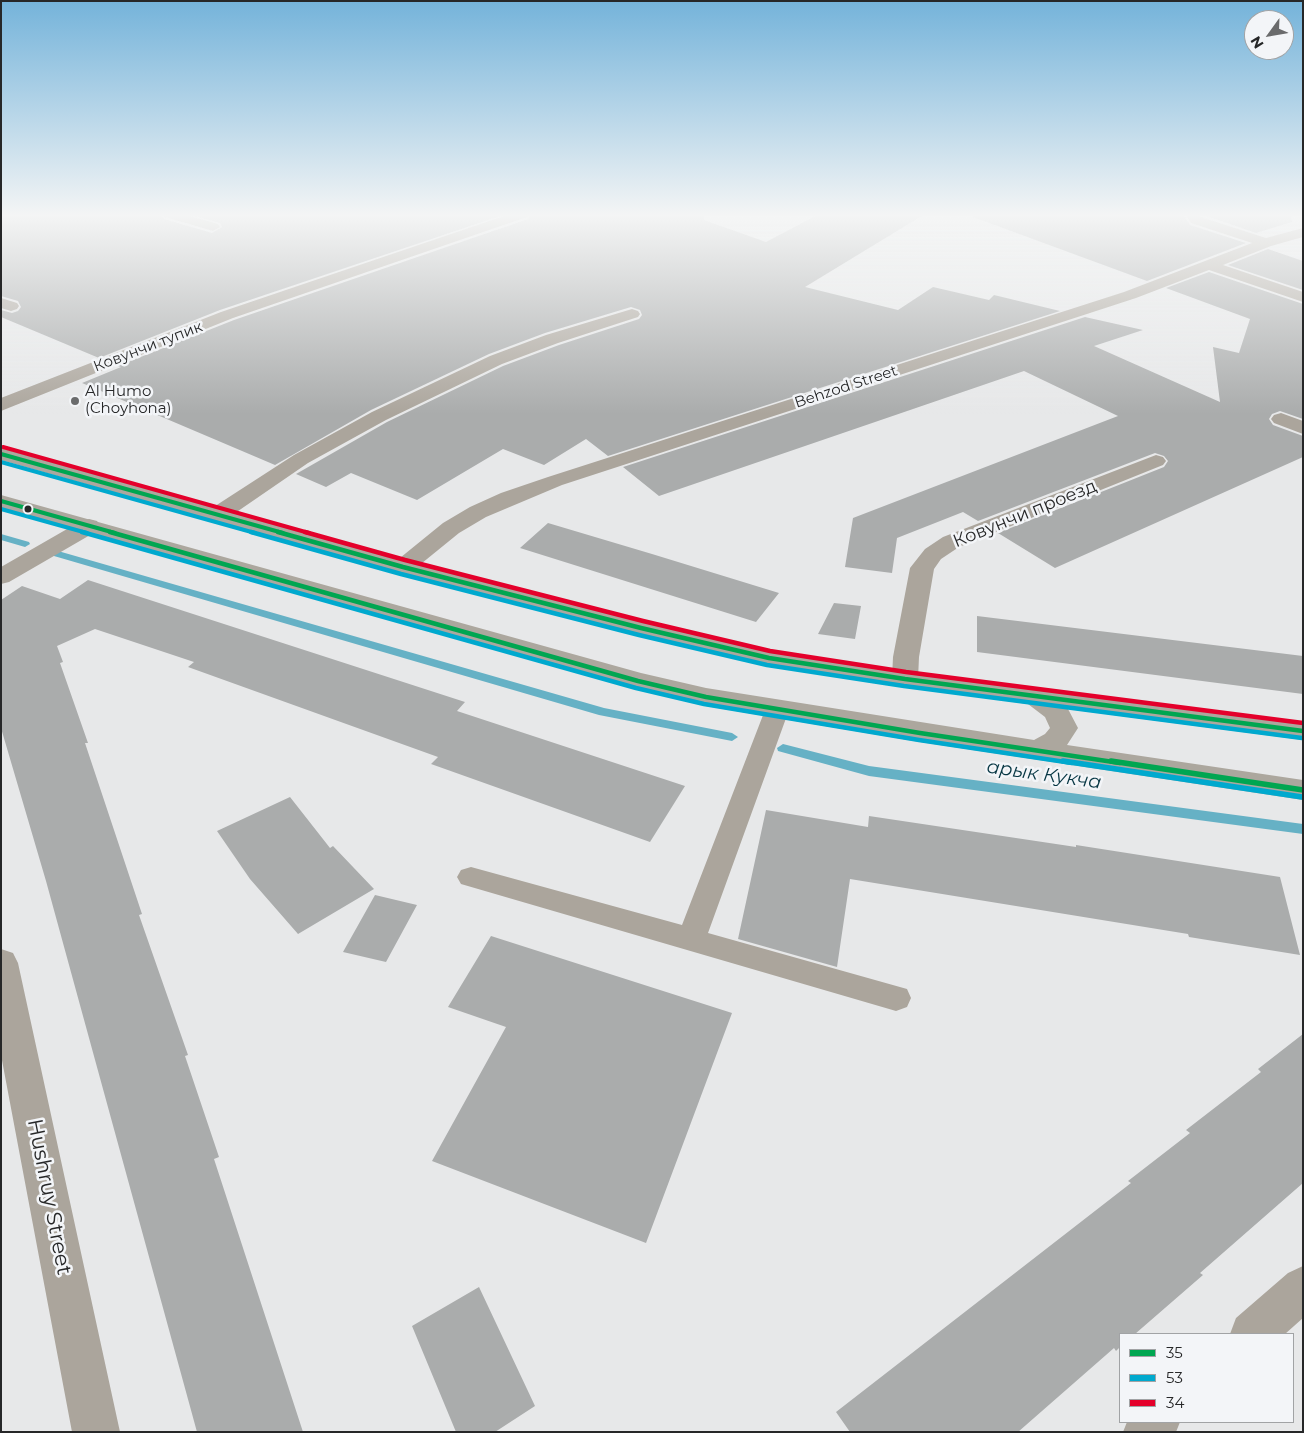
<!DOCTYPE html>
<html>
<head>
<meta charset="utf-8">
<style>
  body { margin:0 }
  #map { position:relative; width:1304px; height:1433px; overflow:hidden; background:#e7e8e9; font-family:Montserrat,sans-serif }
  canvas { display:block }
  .frame { position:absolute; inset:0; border:2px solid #262728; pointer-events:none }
  .legend { position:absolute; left:1119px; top:1333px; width:175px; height:90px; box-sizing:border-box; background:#f3f5f8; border:1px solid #a1a3a5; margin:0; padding:6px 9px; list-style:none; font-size:15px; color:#262728 }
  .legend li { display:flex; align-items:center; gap:10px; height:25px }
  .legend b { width:25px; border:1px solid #a1a3a5 }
  .north { position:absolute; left:1244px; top:10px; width:50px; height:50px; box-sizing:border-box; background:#f3f5f8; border:1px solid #a1a3a5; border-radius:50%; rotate:238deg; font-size:14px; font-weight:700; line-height:20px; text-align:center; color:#262728 }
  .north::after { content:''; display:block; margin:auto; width:18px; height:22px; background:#6a6b6c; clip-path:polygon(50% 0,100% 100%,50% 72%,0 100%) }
</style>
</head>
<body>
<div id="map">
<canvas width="1304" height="1433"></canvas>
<div class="frame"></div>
<ul class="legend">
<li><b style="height:6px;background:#00a651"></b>35</li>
<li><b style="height:6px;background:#00a9ce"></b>53</li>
<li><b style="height:6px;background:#e4002b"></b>34</li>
</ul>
<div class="north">N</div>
</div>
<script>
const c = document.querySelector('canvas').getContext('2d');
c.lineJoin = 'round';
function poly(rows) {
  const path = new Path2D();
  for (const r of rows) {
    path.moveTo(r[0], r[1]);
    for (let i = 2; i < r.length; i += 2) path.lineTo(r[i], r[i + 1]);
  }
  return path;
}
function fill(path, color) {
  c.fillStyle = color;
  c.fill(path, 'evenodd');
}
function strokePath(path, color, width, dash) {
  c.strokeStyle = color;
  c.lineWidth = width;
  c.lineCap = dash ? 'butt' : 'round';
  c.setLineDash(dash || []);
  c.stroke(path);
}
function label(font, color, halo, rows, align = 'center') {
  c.font = font + ' Montserrat,sans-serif';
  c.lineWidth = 5;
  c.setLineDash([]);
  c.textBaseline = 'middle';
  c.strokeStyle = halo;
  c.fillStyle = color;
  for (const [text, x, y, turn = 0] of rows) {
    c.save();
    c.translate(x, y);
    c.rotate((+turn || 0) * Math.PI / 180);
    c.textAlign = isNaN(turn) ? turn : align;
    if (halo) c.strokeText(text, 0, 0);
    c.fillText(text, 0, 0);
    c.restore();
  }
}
const stream = poly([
  [1,534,29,542,30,544,25,547,1,540,1,534],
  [58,551,604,708,732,733,738,737,732,741,599,715,54,556,53,554,58,551],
  [783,744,869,766,1303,824,1303,834,869,776,778,751,777,748,783,744]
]);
const building = poly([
  [1,214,161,214,164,219,212,233,222,227,220,223,188,214,506,214,220,310,99,358,1,317,1,310,12,313,18,311,21,307,18,301,1,296],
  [531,214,703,214,704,220,766,242,819,214,925,214,805,287,898,310,933,287,989,300,994,295,1060,311,608,456,586,439,544,465,503,449,417,500,351,473,326,487,296,474,387,422,503,366,559,345,639,319,642,315,640,310,631,307,545,333,489,354,371,410,275,465,82,383,121,367,118,366,234,320,528,219],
  [974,214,1183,214,1190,225,1246,243,1147,281,973,217],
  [1201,214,1291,214,1292,222,1256,233],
  [1268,249,1303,261,1303,290,1228,265],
  [1209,272,1303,304,1303,419,1280,411,1272,414,1269,419,1273,425,1303,436,1303,457,1055,568,998,533,1164,467,1168,461,1164,456,1155,453,978,521,963,512,897,538,892,573,845,567,853,518,1118,416,1024,371,659,496,623,467,1085,317,1143,330,1094,346,1220,402,1213,347,1239,353,1250,319,1166,288],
  [548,523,652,554,779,593,756,622,520,548],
  [88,580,465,702,457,711,685,786,650,842,431,764,438,757,188,667,194,662,95,629,57,646,63,662,60,663,88,743,85,743,142,914,139,915,188,1055,185,1056,219,1157,214,1159,303,1432,197,1432,46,881,1,728,1,600,22,586,60,599],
  [834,603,861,606,855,639,818,634],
  [977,616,1303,656,1303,694,977,652],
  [290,797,330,848,333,846,374,889,298,934,250,879,217,831],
  [766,810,868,827,869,816,1076,847,1076,845,1280,877,1300,955,1189,937,1188,934,850,879,837,967,738,939],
  [375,895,417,905,386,962,343,952],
  [491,936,732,1013,646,1243,432,1161,506,1027,448,1007],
  [1303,1034,1303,1183,1200,1273,1203,1275,1135,1334,1120,1334,1120,1347,1116,1351,1114,1348,1018,1432,850,1432,836,1412,1131,1183,1128,1181,1190,1133,1186,1130,1261,1072,1258,1069],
  [479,1287,535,1406,495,1432,456,1432,412,1326]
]);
const lane = poly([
  [777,702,785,705,789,710,708,933,907,989,911,998,907,1007,896,1011,461,884,457,877,461,870,471,867,682,925,765,710,769,705,777,702]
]);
const street = poly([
  [163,214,183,214,218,224,220,227,213,231,165,217,163,214],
  [510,214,529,214,527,217,233,318,1,411,1,398,221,312,510,214],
  [1185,214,1199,214,1201,217,1266,238,1303,228,1303,237,1271,246,1223,265,1303,292,1303,302,1209,270,1136,298,562,485,486,517,459,533,411,572,403,574,395,572,391,567,395,562,443,523,470,507,501,493,548,477,1124,292,1252,243,1191,223,1185,214],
  [1,298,17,303,19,306,17,309,11,311,1,308,1,298],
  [632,309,638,311,640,314,638,317,558,343,502,364,386,420,308,463,225,520,217,522,209,520,206,515,209,510,294,455,372,412,490,356,546,335,632,309],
  [1281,413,1303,421,1303,434,1274,423,1271,419,1274,415,1281,413],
  [1156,455,1163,457,1166,461,1163,465,959,547,941,559,934,569,919,657,918,679,914,685,905,687,896,685,892,679,893,657,910,568,925,549,943,537,1156,455],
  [89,519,97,521,100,526,97,531,9,582,1,584,1,567,81,521,89,519],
  [1,949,13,953,18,963,120,1432,72,1432,1,1055,1,949],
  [1303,1266,1303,1318,1285,1334,1230,1334,1236,1318,1288,1273,1303,1266],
  [1127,1422,1180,1422,1176,1432,1123,1432,1127,1422]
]);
const primary = poly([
  [1,448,411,562,643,621,769,650,905,671,1303,722,1303,740,1068,709,1078,728,1067,745,1303,780,1303,800,920,742,706,706,629,687,1,508,1,495,641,673,706,688,1034,740,1045,734,1050,728,1045,717,1028,704,905,687,769,666,632,633,395,572,1,460,1,448]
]);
const bus1Far2 = poly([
  [1,454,283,533],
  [1,501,115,533]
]);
const bus1Far1 = poly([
  [110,532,638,681,706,697,920,733,1120,763],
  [278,532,403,567,641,628,769,658,905,679,1303,731]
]);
const bus1 = poly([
  [1111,761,1303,790]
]);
const bus2Far2 = poly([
  [1,462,255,533],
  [1,509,87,533]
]);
const bus2Far1 = poly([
  [82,532,636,688,704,704,919,740,1072,763],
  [251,532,401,574,639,635,767,665,904,686,1302,738]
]);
const bus2 = poly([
  [1063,761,1302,797]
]);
const bus3Far1 = poly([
  [3,447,309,533]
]);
const bus3 = poly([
  [305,532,405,560,643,621,770,651,906,672,1303,723]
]);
const markers = [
  [75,401,5,"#6a6b6c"],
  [28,509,4.5,"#262728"]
];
const farStreetnames = [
  ["Ковунчи тупик",148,347,-21],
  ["Behzod Street",846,387,-18]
];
const farPoinames = [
  ["Al Humo",85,392],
  ["(Choyhona)",85,409]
];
const streetNames = [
  ["Ковунчи проезд",1025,514,-22]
];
const waterNames = [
  ["арык Кукча",1044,775,8]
];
const nearStreetnames = [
  ["Hushruy Street",49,1197,79]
];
fill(stream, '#66b1c5');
fill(building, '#aaacac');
fill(lane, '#aba59c');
fill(street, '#aba59c');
fill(primary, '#aca79e');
strokePath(bus1Far2, '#00a651', 4);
strokePath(bus1Far1, '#00a651', 4.5);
strokePath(bus1, '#00a651', 5.5);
strokePath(bus2Far2, '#00a9ce', 4);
strokePath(bus2Far1, '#00a9ce', 4.5);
strokePath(bus2, '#00a9ce', 5.5);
strokePath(bus3Far1, '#e4002b', 4);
strokePath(bus3, '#e4002b', 4.5);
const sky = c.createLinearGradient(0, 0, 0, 414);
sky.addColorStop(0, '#74b3da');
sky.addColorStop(0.52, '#f4f5f5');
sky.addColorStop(1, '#f4f5f500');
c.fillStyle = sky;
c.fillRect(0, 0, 1304, 414);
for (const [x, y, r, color] of markers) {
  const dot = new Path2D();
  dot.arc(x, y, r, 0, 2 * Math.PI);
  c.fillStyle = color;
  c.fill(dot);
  strokePath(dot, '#f3f5f8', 2);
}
label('15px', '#262728', '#f3f5f8', farStreetnames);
label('15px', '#262728', '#f3f5f8', farPoinames, 'left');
label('18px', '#262728', '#f3f5f8', streetNames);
label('italic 19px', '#063643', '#f3f5f8', waterNames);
label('21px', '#262728', '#f3f5f8', nearStreetnames);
</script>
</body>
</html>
